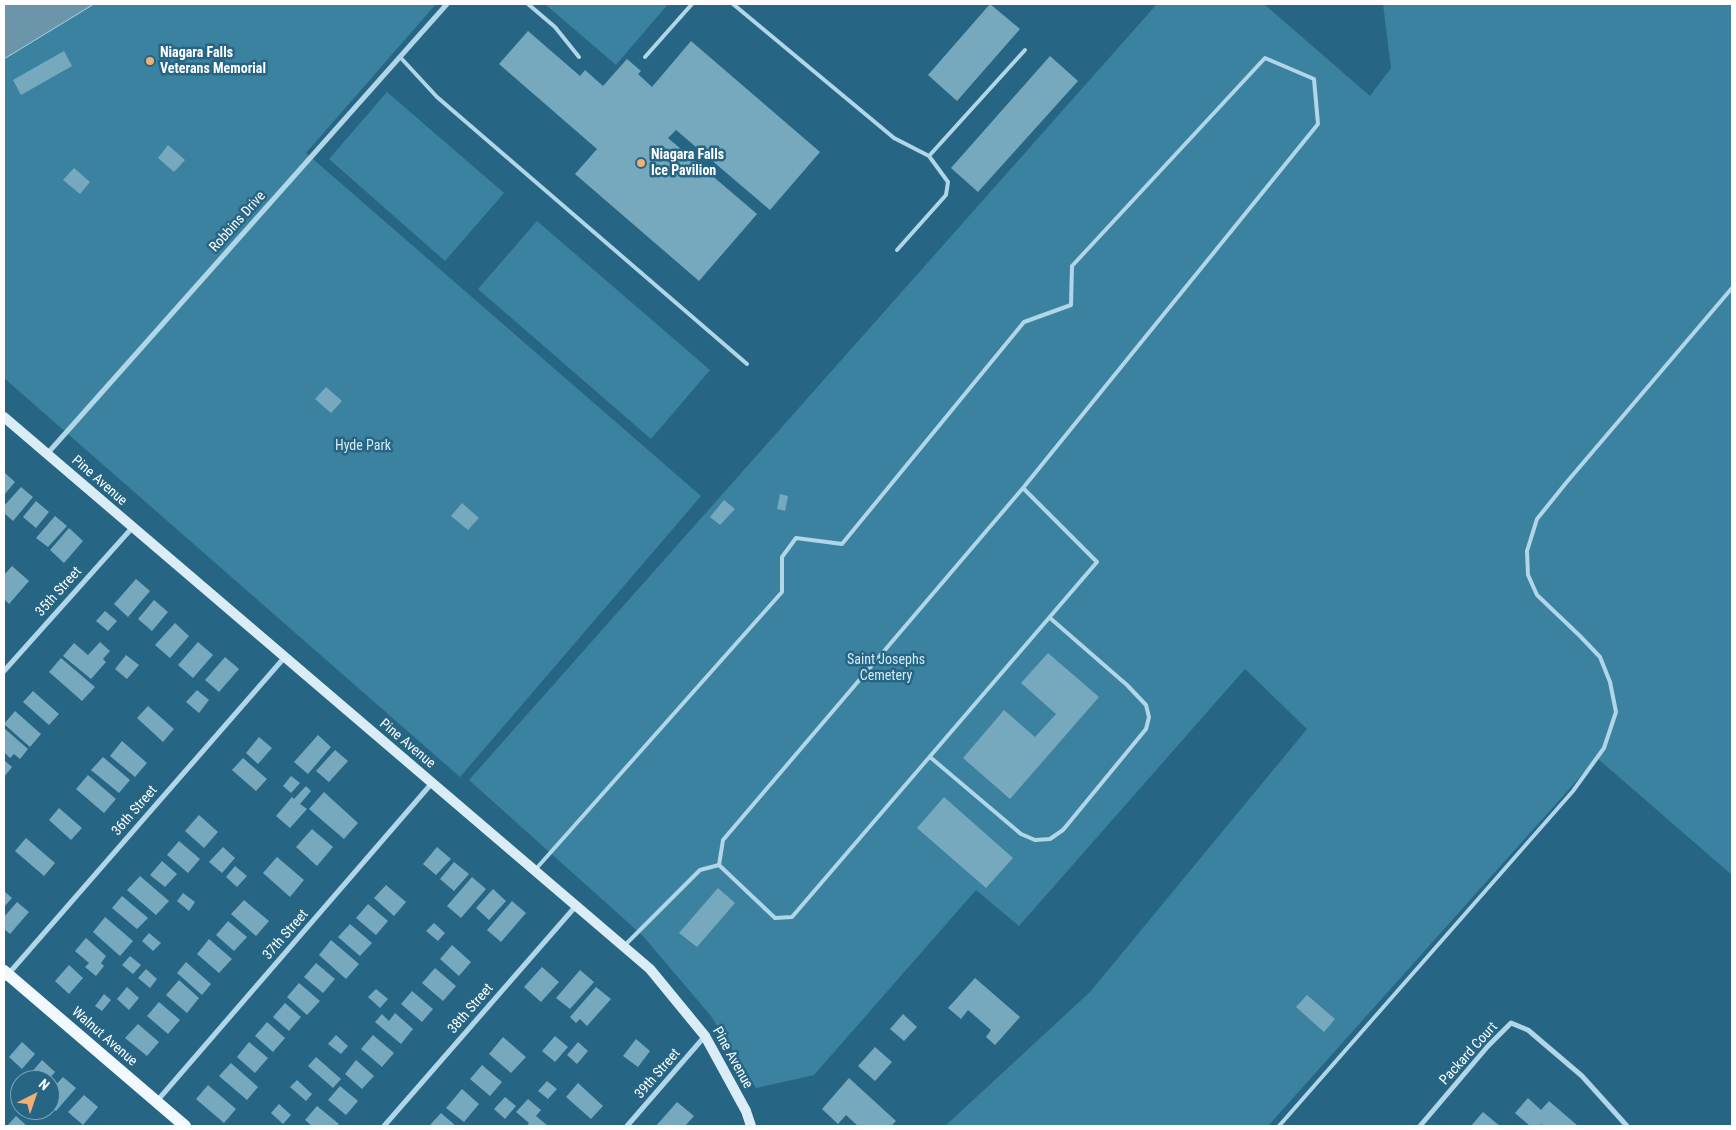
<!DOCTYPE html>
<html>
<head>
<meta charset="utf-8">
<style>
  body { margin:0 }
  #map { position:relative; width:1736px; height:1130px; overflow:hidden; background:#266684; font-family:"Roboto Condensed",sans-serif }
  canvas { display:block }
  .frame { position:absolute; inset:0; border:5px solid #fff; pointer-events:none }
  .north { position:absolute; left:10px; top:1070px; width:50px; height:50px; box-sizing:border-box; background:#266684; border:1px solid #7da3b5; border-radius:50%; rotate:41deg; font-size:14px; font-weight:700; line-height:20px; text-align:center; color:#fff }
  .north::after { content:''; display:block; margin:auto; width:18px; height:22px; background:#f0af75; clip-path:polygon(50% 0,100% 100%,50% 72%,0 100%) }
</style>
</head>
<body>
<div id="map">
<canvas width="1736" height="1130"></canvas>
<div class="frame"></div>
<div class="north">N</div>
</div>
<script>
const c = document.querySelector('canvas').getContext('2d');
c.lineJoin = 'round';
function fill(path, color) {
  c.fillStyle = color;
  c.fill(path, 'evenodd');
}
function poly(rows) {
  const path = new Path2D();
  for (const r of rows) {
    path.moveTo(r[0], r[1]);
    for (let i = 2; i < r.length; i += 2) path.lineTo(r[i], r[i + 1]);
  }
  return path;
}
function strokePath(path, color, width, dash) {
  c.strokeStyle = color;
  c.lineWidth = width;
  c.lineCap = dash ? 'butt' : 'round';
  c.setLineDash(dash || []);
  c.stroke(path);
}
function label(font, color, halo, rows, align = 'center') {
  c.font = font + ' "Roboto Condensed",sans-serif';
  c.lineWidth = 5;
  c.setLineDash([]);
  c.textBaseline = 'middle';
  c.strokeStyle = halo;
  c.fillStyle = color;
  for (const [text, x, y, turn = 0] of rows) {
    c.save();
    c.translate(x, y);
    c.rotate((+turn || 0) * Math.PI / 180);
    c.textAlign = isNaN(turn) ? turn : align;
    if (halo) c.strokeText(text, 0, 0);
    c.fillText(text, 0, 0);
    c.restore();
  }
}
const green = poly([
  [4,4,436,4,306,153,701,496,460,777,4,378],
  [545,4,668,4,616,65],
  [1157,4,1264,4,1370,96,1391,68,1383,4,1732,4,1732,875,1597,758,1268,1126,945,1126,1090,992,1307,729,1245,669,1019,926,976,890,814,1075,756,1088,711,1016,642,935,469,780],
  [387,92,504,193,445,261,329,159],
  [537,221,710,370,651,439,478,289]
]);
const water = poly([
  [4,4,94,4,4,59,4,4]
]);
const building = poly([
  [990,4,1020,29,957,101,928,75],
  [528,31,580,76,585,70,603,86,627,59,641,71,638,74,652,87,691,41,820,152,770,210,676,130,668,138,757,214,699,281,575,174,597,149,499,64],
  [64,51,72,66,21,95,13,80],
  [1050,56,1078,81,978,192,951,168],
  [168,145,185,160,174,172,158,158],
  [74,168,90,182,80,194,63,180],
  [326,387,342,401,331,413,315,399],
  [4,472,15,482,4,495],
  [21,487,33,497,13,521,4,513,4,506],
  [780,494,788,496,785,511,777,509],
  [724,500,735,509,720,525,710,517],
  [36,501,49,512,36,528,23,517],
  [462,503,479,518,468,530,451,516],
  [55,516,67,526,48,547,36,538],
  [69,528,83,541,64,563,50,550],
  [12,566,29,581,9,604,4,599,4,575],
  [136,579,150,591,128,617,114,604],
  [154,600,168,612,152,631,138,619],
  [105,611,117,621,108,631,96,621],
  [175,623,189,636,170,658,155,645],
  [100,642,110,651,103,659,106,662,91,679,63,656,74,643,88,655],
  [198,642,213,655,193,678,178,665],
  [1048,653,1099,697,1010,799,963,758,1004,710,1035,737,1056,714,1021,683],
  [126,655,139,665,127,679,115,669],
  [225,657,239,669,219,692,205,680],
  [61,658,95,687,82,701,49,672],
  [197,690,209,700,199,713,186,702],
  [33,691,59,714,49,725,23,702],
  [148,706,174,729,163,742,137,718],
  [15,711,41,734,30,747,4,724],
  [4,728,28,749,20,759,14,754,10,758,4,752],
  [318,735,331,747,308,774,294,762],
  [259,737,272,748,258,764,246,753],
  [122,741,147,763,135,777,110,756],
  [335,750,348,761,329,782,316,771],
  [103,757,130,780,119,793,91,770],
  [243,758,267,779,256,791,232,770],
  [4,760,12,767,4,777],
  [88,775,116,799,104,813,76,789],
  [291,776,300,783,291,793,283,786],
  [306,786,311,791,300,804,307,809,290,828,276,816,292,797,294,799],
  [324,792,358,823,344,839,309,809],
  [944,797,1013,858,986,888,917,828],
  [59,808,82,828,71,840,49,820],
  [199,815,218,832,204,848,185,831],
  [312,829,333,847,317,866,296,847],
  [26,838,55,863,44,876,15,851],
  [179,841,200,859,188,873,167,855],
  [223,847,235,858,222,873,209,862],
  [437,847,451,859,436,875,423,864],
  [277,857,304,880,290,897,263,873],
  [162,861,177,874,165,887,150,875],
  [454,862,469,874,454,891,440,879],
  [235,866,247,876,237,887,226,877],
  [140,876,169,901,156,915,127,890],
  [472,877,486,889,461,918,447,906],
  [386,885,406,902,394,916,374,898],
  [718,888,735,903,697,947,679,933],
  [493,889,506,901,489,920,476,908],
  [4,891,12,898,4,907],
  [183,893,195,902,189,911,177,901],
  [122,896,148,918,137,929,112,908],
  [244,900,269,921,256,936,231,914],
  [512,901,526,913,501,942,487,930],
  [17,902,29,912,10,934,4,929,4,917],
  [368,904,388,921,376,935,356,918],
  [105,917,133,941,120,956,93,932],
  [228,921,247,937,234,951,216,935],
  [434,923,445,933,438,941,426,931],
  [350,924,372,943,360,956,338,937],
  [149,933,161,943,153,951,142,941],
  [86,938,106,956,101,963,104,966,96,976,85,967,89,963,75,951],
  [209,939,232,959,219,973,197,954],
  [331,940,359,964,346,979,319,955],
  [452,945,471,962,459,976,440,959],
  [130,956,141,965,133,974,122,965],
  [186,962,211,984,202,995,177,973],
  [316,963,335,979,323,993,304,977],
  [69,965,83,978,69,994,55,981],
  [542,967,559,982,541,1002,524,987],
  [435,968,456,986,443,1001,422,983],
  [146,969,157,979,150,988,138,978],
  [580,970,594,982,570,1009,556,998],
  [975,978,1020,1017,995,1045,986,1037,991,1030,968,1010,961,1019,948,1008],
  [179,980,199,998,187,1013,166,995],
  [299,983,320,1001,307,1015,287,997],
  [127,987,139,998,129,1010,117,999],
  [596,987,611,999,587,1026,580,1019,576,1023,570,1017],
  [376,989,388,999,380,1008,368,997],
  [412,991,433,1009,422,1022,401,1004],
  [104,994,111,1000,102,1011,95,1006],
  [1307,995,1335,1019,1324,1032,1296,1007],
  [159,1002,180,1020,168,1034,147,1016],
  [285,1003,301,1017,289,1031,273,1017],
  [395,1013,413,1029,401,1044,375,1022,382,1014,389,1021],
  [903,1014,917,1027,904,1041,890,1029],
  [267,1022,285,1038,273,1052,255,1036],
  [138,1024,159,1042,147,1056,125,1038],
  [336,1035,348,1046,341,1054,328,1044],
  [373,1035,394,1053,382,1067,361,1049],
  [555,1036,568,1047,555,1062,542,1051],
  [503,1037,526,1057,511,1073,489,1054],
  [636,1039,650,1051,638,1067,623,1056],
  [22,1042,35,1054,22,1069,9,1057],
  [249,1042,268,1058,255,1073,237,1057],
  [578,1042,588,1051,577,1064,567,1055],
  [875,1047,892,1062,875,1081,858,1066],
  [316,1057,341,1079,333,1088,308,1066],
  [42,1060,55,1072,48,1080,28,1080,26,1079],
  [356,1060,374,1076,362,1089,345,1074],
  [231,1063,258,1087,247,1100,219,1076],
  [482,1065,502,1082,490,1096,470,1079],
  [63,1077,76,1088,56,1111,50,1106,50,1091],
  [849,1078,896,1121,891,1126,858,1126,846,1115,838,1124,822,1109],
  [297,1080,312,1094,306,1101,290,1087],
  [547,1081,557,1089,548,1099,538,1091],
  [578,1083,603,1106,591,1119,566,1097],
  [208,1085,236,1109,224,1123,196,1099],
  [340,1086,358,1101,346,1115,328,1100],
  [462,1089,479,1104,464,1122,446,1108],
  [84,1095,98,1107,83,1125,68,1112],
  [505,1097,516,1106,505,1119,494,1109],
  [1528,1098,1541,1110,1549,1101,1578,1126,1543,1126,1541,1124,1539,1126,1530,1126,1515,1113],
  [528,1099,541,1110,536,1116,548,1126,527,1126,529,1123,516,1112],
  [677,1102,694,1116,685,1126,656,1126],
  [279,1104,291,1115,283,1124,271,1113],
  [317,1106,339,1124,337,1126,312,1126,305,1120],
  [1483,1112,1500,1126,1471,1126],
  [441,1113,456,1126,429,1126],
  [16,1116,27,1126,7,1126]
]);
const lane = poly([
  [528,4,555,27,579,57],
  [733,4,894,138,929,156,948,182,946,195,897,250],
  [400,57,437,97,747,364],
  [645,57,692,4],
  [929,156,1025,50],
  [930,757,1021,834,1035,840,1050,839,1063,830,1146,729,1149,717,1146,705,1127,685,1050,618],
  [535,870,782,592,782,557,796,538,842,544,1024,322,1071,305,1072,266,1265,58,1314,79,1318,124,1023,488],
  [625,945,700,870,719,865,775,918,792,917,1097,562,1023,488,723,840,719,865],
  [1279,1126,1573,791,1604,748,1616,712,1610,682,1600,657,1580,636,1537,595,1528,575,1527,551,1537,519,1566,483,1732,288]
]);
const street = poly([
  [47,454,447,4],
  [4,671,132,528],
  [4,979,284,658],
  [157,1101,432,783],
  [384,1126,575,907],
  [627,1126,705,1036],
  [1420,1126,1488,1046,1511,1023,1528,1030,1582,1076,1627,1126]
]);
const secondary = poly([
  [4,417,650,969,705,1036,746,1111,751,1126]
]);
const primary = poly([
  [4,971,185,1126]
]);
const markers = [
  [150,61,5,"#f0af75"],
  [641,163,5,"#f0af75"]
];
const poiNames = [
  ["Niagara Falls",160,53],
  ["Veterans Memorial",160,69],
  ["Niagara Falls",651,155],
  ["Ice Pavilion",651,171]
];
const streetNames = [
  ["Robbins Drive",238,222,-48],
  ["Pine Avenue",99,481,41],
  ["35th Street",59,592,-48],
  ["Pine Avenue",407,744,40],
  ["36th Street",135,811,-49],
  ["37th Street",286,935,-49],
  ["38th Street",471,1009,-49],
  ["Walnut Avenue",104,1037,41],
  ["Packard Court",1469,1054,-48],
  ["Pine Avenue",732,1058,61],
  ["39th Street",658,1074,-49]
];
const parkNames = [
  ["Hyde Park",363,446],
  ["Saint Josephs",886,660],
  ["Cemetery",886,676]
];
fill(green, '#3b82a0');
fill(water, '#6b95a9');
strokePath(water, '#a5d4e8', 1);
fill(building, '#77a9be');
strokePath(lane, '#b0d6e7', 4);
strokePath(street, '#b0d6e7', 5);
strokePath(secondary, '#daedf7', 10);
strokePath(primary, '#f2f9fe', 12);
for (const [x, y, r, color] of markers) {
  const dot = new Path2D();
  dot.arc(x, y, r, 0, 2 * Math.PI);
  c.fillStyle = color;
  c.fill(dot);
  strokePath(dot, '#266684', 2);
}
label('bold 14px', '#fff', '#266684', poiNames, 'left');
label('14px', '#fff', '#266684', streetNames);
label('14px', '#d4ebf6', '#266684', parkNames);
</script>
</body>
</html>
